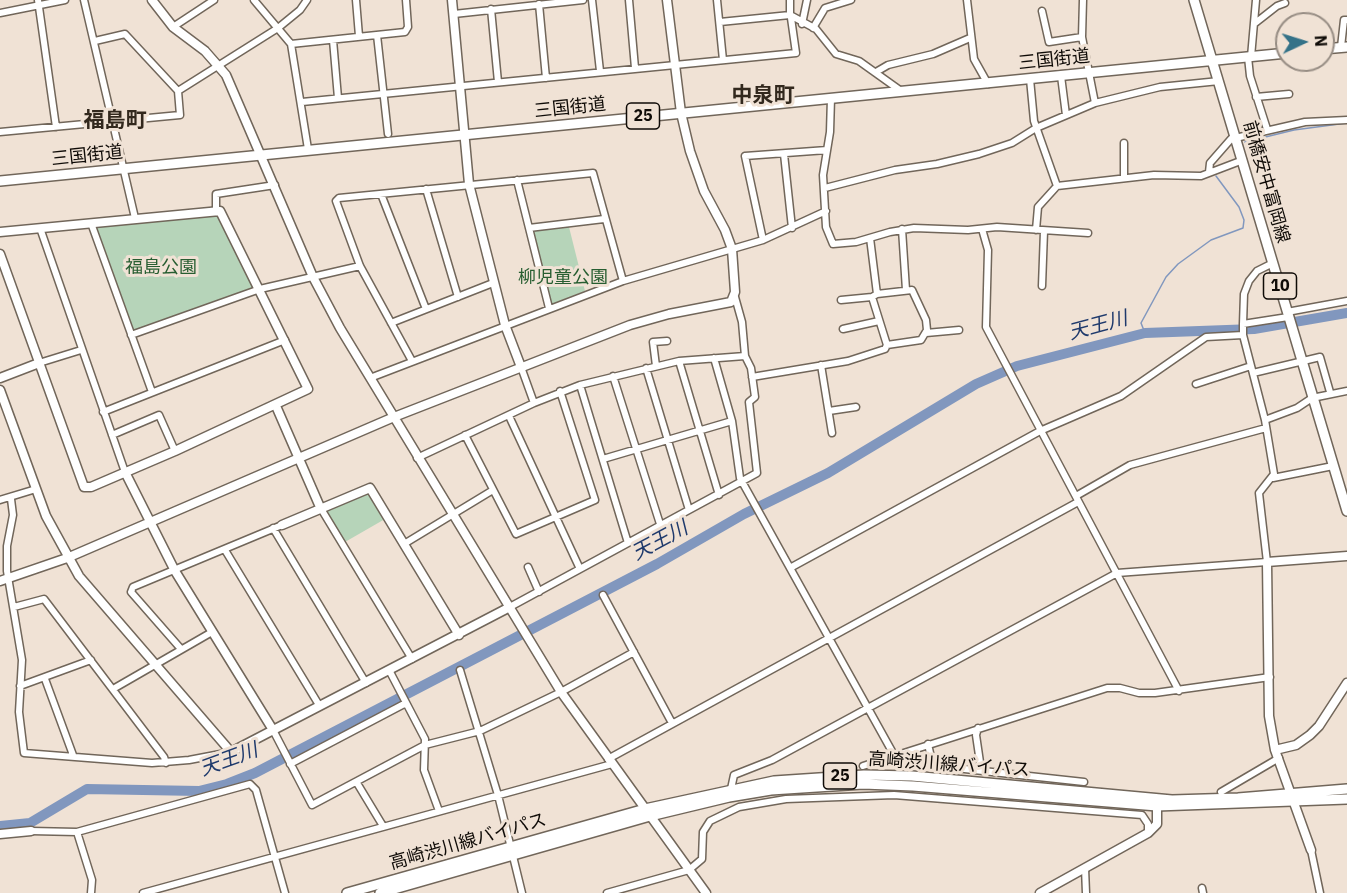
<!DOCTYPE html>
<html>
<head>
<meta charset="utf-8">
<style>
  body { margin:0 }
  #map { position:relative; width:1347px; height:893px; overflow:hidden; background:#f0e2d5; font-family:"IBM Plex Sans",sans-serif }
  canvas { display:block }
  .north { position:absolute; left:1275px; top:12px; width:60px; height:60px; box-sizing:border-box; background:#f0e2d5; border:2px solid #968c83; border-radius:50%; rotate:86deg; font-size:16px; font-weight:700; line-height:24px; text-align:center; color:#0f0b07 }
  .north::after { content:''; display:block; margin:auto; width:21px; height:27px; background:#347288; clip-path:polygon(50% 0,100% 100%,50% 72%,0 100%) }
</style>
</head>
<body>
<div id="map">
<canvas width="1347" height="893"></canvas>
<div class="north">N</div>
</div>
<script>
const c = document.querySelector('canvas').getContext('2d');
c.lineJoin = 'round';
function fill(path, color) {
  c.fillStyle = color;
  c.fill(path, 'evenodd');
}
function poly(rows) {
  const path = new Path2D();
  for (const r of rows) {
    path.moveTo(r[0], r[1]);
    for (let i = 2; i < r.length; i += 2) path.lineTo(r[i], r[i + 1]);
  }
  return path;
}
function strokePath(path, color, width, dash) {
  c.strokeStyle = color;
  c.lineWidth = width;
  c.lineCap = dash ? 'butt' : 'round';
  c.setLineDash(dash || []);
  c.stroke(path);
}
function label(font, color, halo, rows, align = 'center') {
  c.font = font + ' "IBM Plex Sans","Noto Sans JP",sans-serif';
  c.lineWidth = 6;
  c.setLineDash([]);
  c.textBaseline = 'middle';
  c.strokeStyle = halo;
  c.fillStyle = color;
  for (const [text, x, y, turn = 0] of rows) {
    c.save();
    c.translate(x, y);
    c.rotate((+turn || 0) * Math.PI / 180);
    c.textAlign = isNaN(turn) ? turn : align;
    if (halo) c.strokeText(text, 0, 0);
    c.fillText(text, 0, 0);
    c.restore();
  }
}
const green = poly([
  [217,213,254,287,131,335,91,223],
  [569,227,585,291,552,304,549,302,533,234,536,230],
  [366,492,385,519,345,542,327,512,328,509]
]);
const stream = poly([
  [1245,142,1294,130,1347,123],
  [1145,333,1141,323,1166,277,1178,264,1211,240,1243,228,1244,220,1239,207,1216,176]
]);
const river = poly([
  [0,826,30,823,87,789,199,791,227,784,255,773,657,564,744,514,828,473,976,384,1017,366,1145,333,1254,329,1347,313]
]);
const street = poly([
  [38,0,56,127],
  [84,0,135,218],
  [254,0,291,44,308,149],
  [356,0,359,36],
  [592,0,600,71],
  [629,0,635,68],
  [717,0,723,60],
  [967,0,974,59,988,84],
  [1083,0,1082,37,1095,103],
  [539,4,546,78],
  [491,9,498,82],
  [1042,11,1049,42,1082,37],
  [0,13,65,0],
  [454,14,583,0],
  [790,15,790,0],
  [720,22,790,15,816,29,836,54,859,61,901,91],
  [802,24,807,0],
  [1254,24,1277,6,1285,3],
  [173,27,214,0],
  [813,28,825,8,851,0],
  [377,35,388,134],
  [333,40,338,98],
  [291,44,405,32,408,27,406,0],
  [1341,47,1344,20,1347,20],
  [1248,57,1250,76,1267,129],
  [1251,57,1256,0],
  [876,72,888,65,933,54,970,38],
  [1061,76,1066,115],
  [1030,79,1034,121,1057,186],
  [178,91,278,28,300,10,307,0],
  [1256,97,1289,94],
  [831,98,830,132,823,175,826,227,833,244,856,242,890,232,914,228,968,230,997,227,1088,233],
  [302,102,796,53,791,18],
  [0,132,180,115,178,91,125,34,95,41],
  [784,154,792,228],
  [1209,172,1210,163,1231,139,1305,122,1347,120],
  [1124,177,1124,143],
  [517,180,549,308],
  [825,188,895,170,937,164,979,154,1012,143,1036,128,1095,103,1160,87,1219,81],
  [426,189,458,297],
  [381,194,426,309],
  [216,210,216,194,275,185],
  [91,223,152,392],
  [40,228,125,472],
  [529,228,604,219],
  [902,229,906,290],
  [982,229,988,250,986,327,1179,691],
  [1036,230,1038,207,1057,186,1154,175,1201,176,1243,160],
  [763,240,745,156,827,150],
  [1042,286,1044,231],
  [877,294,912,290,926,320,927,330,921,340,887,345],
  [841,300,872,297],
  [1287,312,1347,301],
  [391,323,493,283],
  [1243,324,1288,317],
  [843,329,879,321],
  [926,333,959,330],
  [131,335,260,289,360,266],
  [714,358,732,421,740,478,894,755],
  [412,361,360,266,336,201,339,198,593,173,623,281],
  [679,361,719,495],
  [39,363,81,350],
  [821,365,832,433],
  [656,366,653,342,667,341],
  [521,367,534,403],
  [646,368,689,510],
  [1253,373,1320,357,1330,392],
  [613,376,660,524],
  [752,377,848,361,885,349,887,345,872,297,877,294,870,238],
  [370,378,623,281,763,240,826,211],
  [1196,384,1251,366],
  [580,385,628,543],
  [829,411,856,407],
  [103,412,285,340],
  [509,416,580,569],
  [1265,420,1297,408,1312,398,1347,391],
  [112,435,159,415,175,451],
  [465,435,516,534,595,500,560,391],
  [417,458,534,403,580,385,679,361,745,356,742,322,735,297],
  [603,459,732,421],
  [1273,478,1333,466],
  [1076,496,1130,465,1266,428],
  [11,499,13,515,7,546,7,571,22,660,19,712,24,753,152,763,189,760,231,752],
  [0,500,36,489],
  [320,507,412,659],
  [273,528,366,683],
  [404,544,493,490],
  [225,550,319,705],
  [528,567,539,592],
  [790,568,1040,431,1121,396,1206,337,1243,335],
  [603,595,672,723],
  [14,607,44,599,164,757,166,763],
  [508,608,757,473,749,402,755,397,751,368,745,356],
  [181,649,131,592,133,587,282,525],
  [389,670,425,739,424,770,439,811],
  [460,670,498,795,522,893],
  [45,679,73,755],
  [20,686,91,660],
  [113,689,212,632],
  [978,728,976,735,981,769],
  [273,730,312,805,425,745,480,731,561,692,634,652],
  [928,744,932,762,937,766,1084,782],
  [608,759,1078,502],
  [290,764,406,703],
  [863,766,1107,688,1120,688,1139,693,1155,693,1270,677],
  [357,783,383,826],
  [731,789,734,775,772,760,1117,573,1267,562,1259,493,1274,474,1265,420,1243,335,1243,324,1244,294,1249,281,1257,271,1273,263],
  [1221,792,1279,758],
  [31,831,77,832,250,784,256,790,285,893],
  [77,832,92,880,91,893],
  [1311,850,1320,893],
  [1085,868,1086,893],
  [1202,888,1203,893],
  [143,893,612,764],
  [607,893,689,870,702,859,703,832,710,821,739,807,786,799,894,795,1142,815,1148,824,1148,833]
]);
const secondary = poly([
  [152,0,173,27,205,51,226,75,313,277,340,328,561,692,706,893],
  [452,0,469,184,505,325,521,367],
  [0,232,220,211,308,389,175,451,91,487,84,487,0,254],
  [0,378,39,363],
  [0,390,46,516,79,576,231,752,508,608],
  [276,406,320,507],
  [125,472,175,571,273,730],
  [282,525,370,488,459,635],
  [0,581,67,558,394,417,630,325,669,314,731,302,735,292,732,249,725,230,704,191,690,151,681,113,667,0],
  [1275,750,1296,745,1310,735,1319,726,1347,683],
  [0,834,31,831],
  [1311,850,1275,750,1269,716,1267,562,1347,556],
  [1040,893,1148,833,1157,824,1157,806]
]);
const primary = poly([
  [1194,0,1347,511],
  [1323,49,1347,47],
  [0,181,1287,53],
  [347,893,645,809,774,781,864,775,912,776,1172,800,1238,798,1347,789],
  [380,893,650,816,729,797,771,790,863,784,913,786,1157,806,1347,799]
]);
const shields = [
  [643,116,33],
  [1280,286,33],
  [840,776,33]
];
const shieldNames = [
  ["25",643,116],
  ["10",1280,286],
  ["25",840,776]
];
const streetNames = [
  ["三国街道",1054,60,-6],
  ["三国街道",570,108,-6],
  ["三国街道",87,156,-6],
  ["前橋安中富岡線",1266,182,74],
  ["高崎渋川線バイパス",949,765,4],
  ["高崎渋川線バイパス",468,842,-16]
];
const parkNames = [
  ["福島公園",161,268],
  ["柳児童公園",563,278]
];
const waterNames = [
  ["天王川",1098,326,-15],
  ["天王川",660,541,-28],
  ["天王川",229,760,-20]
];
const quarterNames = [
  ["中泉町",763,96],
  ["福島町",115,121]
];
fill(green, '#b6d4b9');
strokePath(stream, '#8197be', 1.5);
strokePath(river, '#8197be', 10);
strokePath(street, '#71665a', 9);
strokePath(secondary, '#71665a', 11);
strokePath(primary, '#71665a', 12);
strokePath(street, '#fff', 6);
strokePath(secondary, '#fff', 8);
strokePath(primary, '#fff', 9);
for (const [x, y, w] of shields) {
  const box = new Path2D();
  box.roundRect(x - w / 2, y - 13, w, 26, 4.5);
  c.fillStyle = '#f0e2d5';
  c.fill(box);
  strokePath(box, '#0f0b07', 1.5);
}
label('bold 16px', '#0f0b07', null, shieldNames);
label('18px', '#0f0b07', '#f0e2d5', streetNames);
label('18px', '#275e31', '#f0e2d5', parkNames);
label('italic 20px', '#1f3a6c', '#f0e2d5', waterNames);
label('bold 21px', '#32281d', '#f0e2d5', quarterNames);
</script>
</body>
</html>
